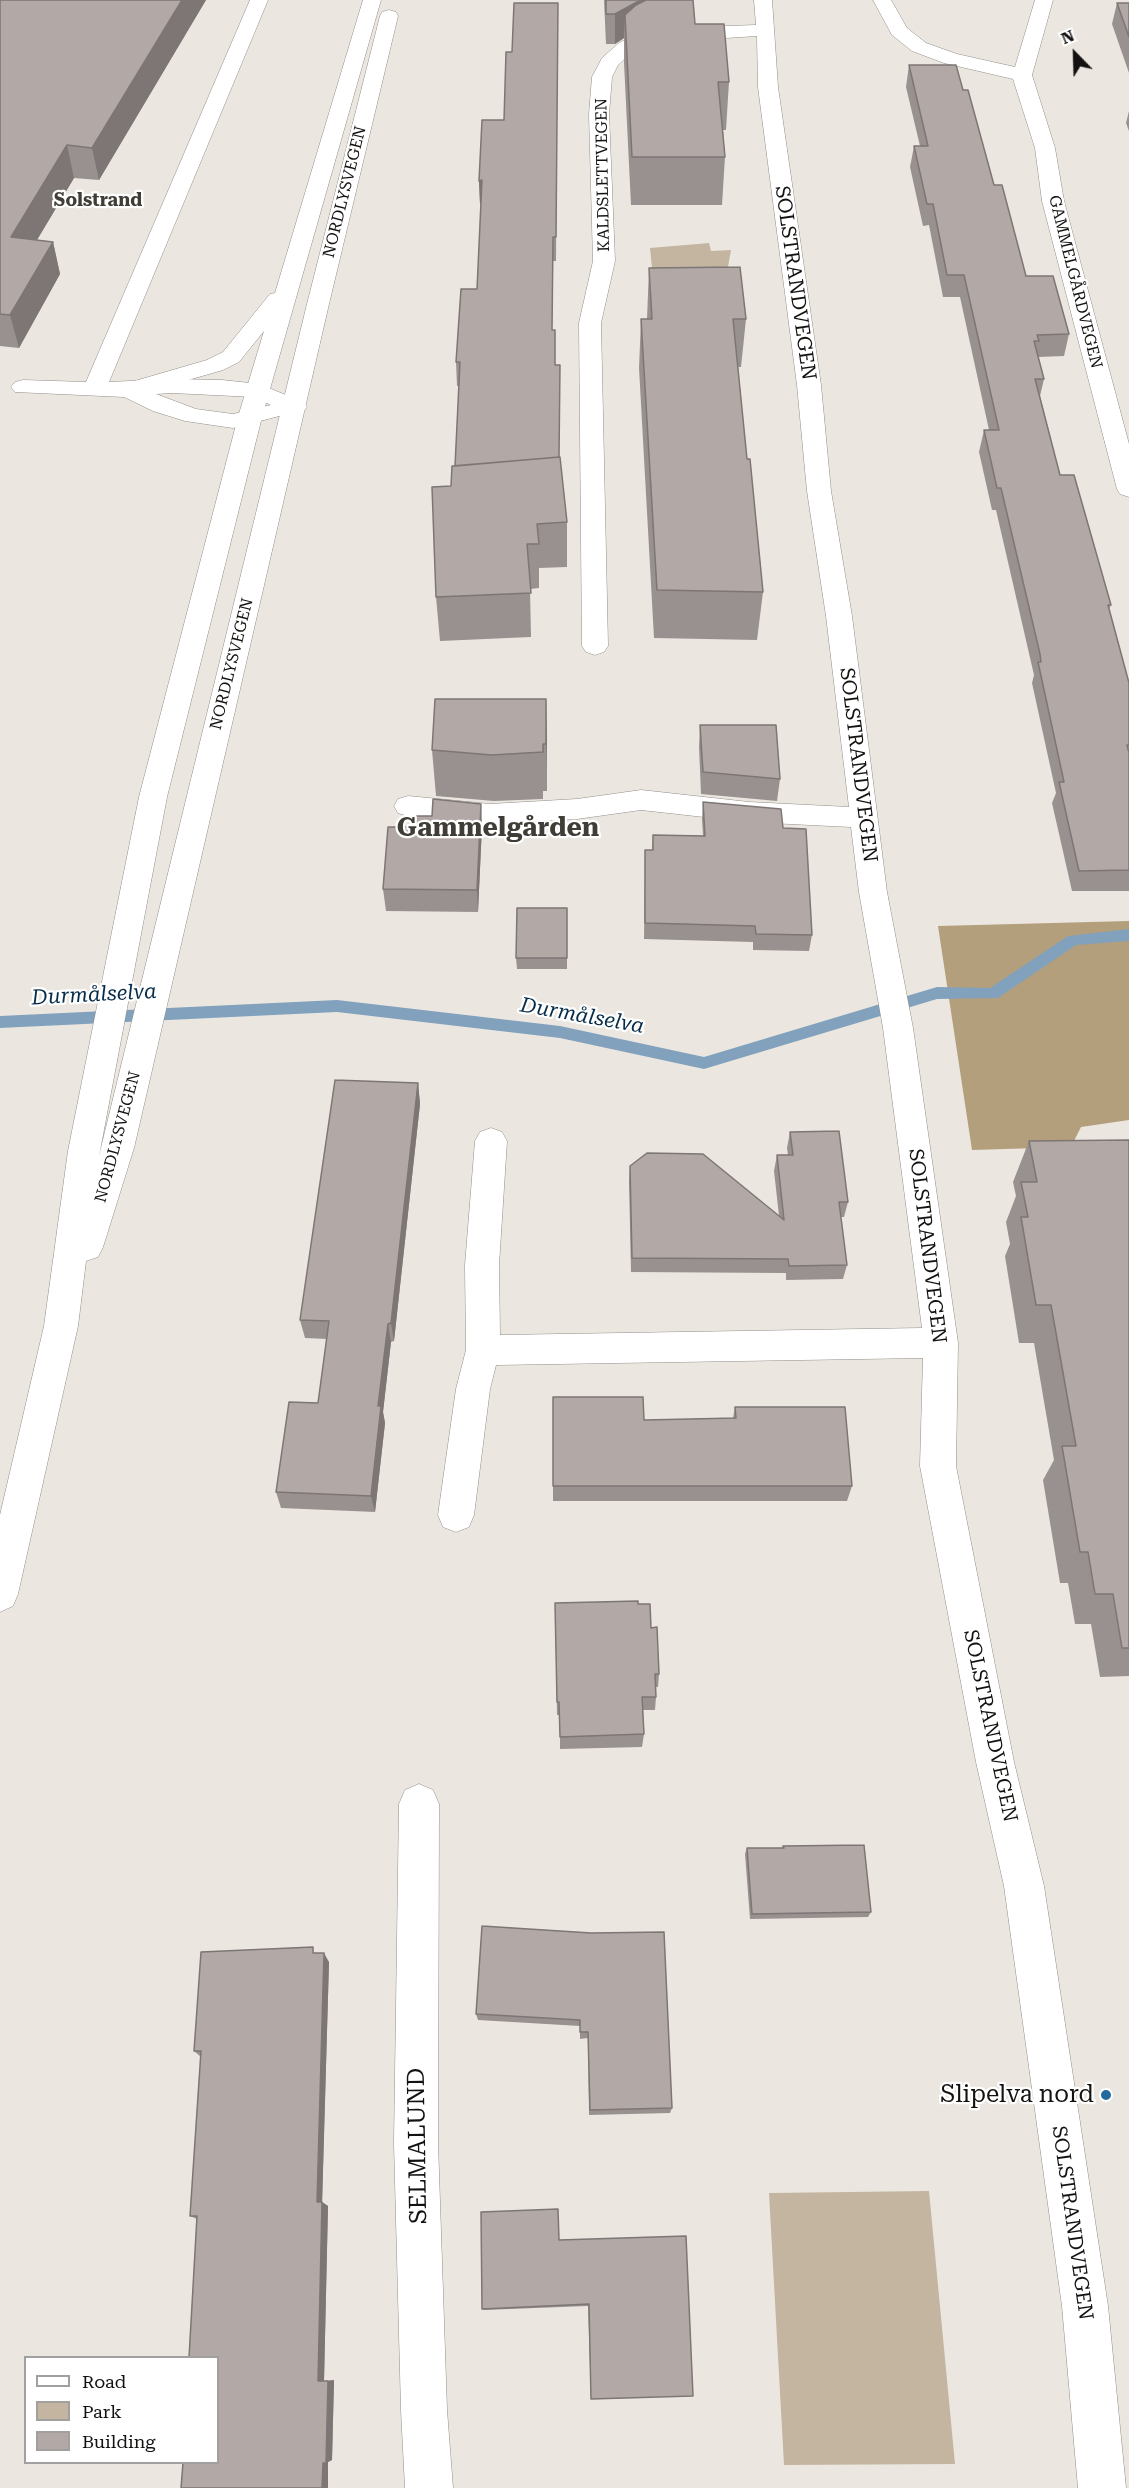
<!DOCTYPE html>
<html>
<head>
<meta charset="utf-8">
<style>
  body { margin:0 }
  #map { position:relative; width:1129px; height:2488px; overflow:hidden; background:#ebe7e0; font-family:"Roboto Serif",serif }
  canvas { display:block }
  .legend { position:absolute; left:24px; top:2356px; width:195px; height:108px; box-sizing:border-box; background:#fff; border:2px solid #a1a09f; margin:0; padding:8px 10px; list-style:none; font-size:18px; color:#141210 }
  .legend li { display:flex; align-items:center; gap:12px; height:30px }
  .legend b { width:30px; border:2px solid #a1a09f }
  .north { position:absolute; left:1045px; top:24px; width:60px; height:60px; -webkit-text-stroke:4px #fff; paint-order:stroke; rotate:337deg; font-size:16px; font-weight:700; line-height:24px; text-align:center; color:#141210 }
  .north::after { content:''; display:block; margin:auto; width:21px; height:27px; background:#141210; clip-path:polygon(50% 0,100% 100%,50% 72%,0 100%) }
</style>
</head>
<body>
<div id="map">
<canvas width="1129" height="2488"></canvas>
<ul class="legend">
<li><b style="height:8px;background:#fff"></b>Road</li>
<li><b style="height:16px;background:#c3b59f"></b>Park</li>
<li><b style="height:16px;background:#b2a9a7"></b>Building</li>
</ul>
<div class="north">N</div>
</div>
<script>
const c = document.querySelector('canvas').getContext('2d');
c.lineJoin = 'round';
function fill(path, color) {
  c.fillStyle = color;
  c.fill(path, 'evenodd');
}
function poly(rows) {
  const path = new Path2D();
  for (const r of rows) {
    path.moveTo(r[0], r[1]);
    for (let i = 2; i < r.length; i += 2) path.lineTo(r[i], r[i + 1]);
  }
  return path;
}
function strokePath(path, color, width, dash) {
  c.strokeStyle = color;
  c.lineWidth = width;
  c.lineCap = dash ? 'butt' : 'round';
  c.setLineDash(dash || []);
  c.stroke(path);
}
function label(font, color, halo, rows, align = 'center') {
  c.font = font + ' "Roboto Serif",serif';
  c.lineWidth = 4.5;
  c.setLineDash([]);
  c.textBaseline = 'middle';
  c.strokeStyle = halo;
  c.fillStyle = color;
  for (const [text, x, y, turn = 0] of rows) {
    c.save();
    c.translate(x, y);
    c.rotate((+turn || 0) * Math.PI / 180);
    c.textAlign = isNaN(turn) ? turn : align;
    if (halo) c.strokeText(text, 0, 0);
    c.fillText(text, 0, 0);
    c.restore();
  }
}
const green = poly([
  [709,243,711,251,731,250,727,272,656,307,650,248],
  [929,2191,955,2464,784,2465,769,2193]
]);
const forest = poly([
  [1129,921,1129,1120,1081,1127,1071,1147,972,1150,938,926]
]);
const stream = poly([
  [1129,929,1129,941,1076,945,998,998,937,999,704,1069,560,1038,337,1012,0,1028,0,1016,337,1000,560,1026,704,1057,937,987,990,988,1068,936,1129,929]
]);
const minor = poly([
  [250,0,268,0,109,382,172,379,222,380,259,384,303,402,307,407,303,412,291,413,233,428,185,421,153,411,124,397,15,392,11,387,15,382,23,380,86,382,250,0],
  [172,393,254,397,271,405,233,414,196,409,156,394,172,393],
  [754,0,772,0,778,87,821,385,831,491,852,616,887,892,913,1028,958,1343,956,1466,1014,1762,1044,1886,1108,2306,1126,2488,1078,2488,1062,2306,1004,1886,976,1762,920,1466,923,1358,496,1365,490,1389,474,1515,469,1527,456,1532,443,1527,438,1515,456,1389,466,1350,465,1265,475,1141,480,1132,491,1128,502,1132,507,1141,499,1265,500,1335,922,1328,883,1028,859,892,851,827,749,822,641,810,577,819,490,824,462,823,408,816,398,813,394,806,398,799,408,796,490,804,577,799,641,790,749,802,849,807,826,616,807,491,797,385,758,87,757,36,648,43,633,51,618,65,612,77,609,114,615,261,601,323,608,646,604,652,595,655,586,652,582,646,579,323,593,261,589,114,592,77,602,58,619,43,636,34,672,28,756,25,754,0],
  [873,0,891,0,907,28,926,43,957,54,1015,67,1035,0,1053,0,1032,75,1055,148,1064,201,1129,444,1129,497,1120,494,1117,489,1042,201,1035,148,1013,79,944,63,912,51,892,35,873,0],
  [419,1784,433,1790,439,1804,438,2143,447,2410,453,2488,405,2488,401,2410,394,2143,399,1804,405,1790,419,1784]
]);
const highway = poly([
  [363,0,381,0,262,417,167,797,99,1156,307,304,380,16,382,12,389,10,396,12,398,16,329,304,134,1148,103,1247,98,1257,86,1261,78,1326,18,1594,13,1606,0,1612,0,1515,44,1326,68,1151,139,797,238,417,264,331,239,362,223,370,129,397,121,395,117,390,121,385,207,360,223,352,270,294,275,293,363,0]
]);
const wall = poly([
  [0,0,206,0,99,180,74,178,37,240,53,242,60,274,19,348,0,346],
  [604,0,693,0,695,24,729,82,726,130,723,130,725,157,722,205,631,205,624,63,624,38,615,44,606,44],
  [558,3,556,261,553,261,552,330,555,365,559,457,567,522,567,567,539,568,539,588,530,589,531,637,440,641,436,597,455,466,459,386,457,386,456,362,477,289,481,204,480,204,479,181,504,120,512,52],
  [1117,3,1129,3,1129,73,1112,24],
  [909,65,963,90,994,185,1026,276,1069,334,1064,356,1038,357,1044,379,1040,396,1060,475,1111,605,1109,609,1129,683,1129,891,1072,891,1052,803,1056,793,1032,683,1034,675,996,510,992,510,979,452,984,430,989,430,960,297,943,297,929,225,923,226,910,167,914,146,920,146,906,87],
  [1129,111,1129,131,1126,123],
  [649,268,746,319,741,367,738,367,747,459,763,592,757,640,654,638,639,368,641,319,647,319],
  [546,699,547,791,543,791,543,799,494,801,436,796,432,750],
  [700,725,780,779,777,801,701,794,699,747],
  [703,802,783,828,812,935,809,951,753,950,753,942,644,939,645,850,652,850,653,835,703,836,702,819],
  [432,816,482,826,478,912,386,911,383,889,414,827],
  [567,908,567,969,517,969,516,958],
  [418,1083,420,1104,394,1341,391,1342,383,1412,385,1423,375,1512,281,1508,276,1492,318,1403,327,1339,305,1338,300,1320],
  [790,1132,848,1202,844,1217,841,1217,847,1265,843,1279,786,1280,786,1273,631,1272,629,1181,630,1166,779,1216,774,1171,777,1155,788,1155,787,1148],
  [1129,1140,1129,1676,1100,1677,1091,1624,1075,1624,1068,1583,1060,1583,1043,1480,1054,1460,1034,1343,1019,1343,1005,1256,1010,1244,1006,1222,1016,1196,1013,1182,1029,1141],
  [553,1397,644,1420,733,1418,735,1407,852,1486,847,1501,553,1501],
  [555,1603,638,1604,651,1628,659,1674,658,1687,656,1687,656,1697,655,1710,643,1710,644,1734,642,1747,560,1749,560,1715,557,1715],
  [783,1846,871,1912,868,1917,750,1919,745,1854,747,1848,782,1848],
  [482,1926,672,2108,670,2113,589,2115,588,2038,580,2039,580,2026,478,2020,476,2014],
  [317,1953,329,1962,322,2202,328,2206,324,2381,334,2380,332,2460,328,2462,328,2488,181,2488,197,2219,190,2216,201,2057,194,2051],
  [686,2236,591,2399,588,2306,484,2310,482,2309,559,2240]
]);
const shadedWall = poly([
  [182,0,206,0,99,180,92,148],
  [654,0,625,15,624,38,615,44,615,14,637,2],
  [67,145,74,178,19,270,11,237],
  [482,180,483,204,480,204,479,181],
  [53,242,60,274,19,348,10,315],
  [546,699,547,746,547,791,546,744],
  [481,804,482,826,478,912,477,890],
  [418,1083,420,1104,394,1341,391,1323],
  [388,1324,391,1342,383,1412,385,1423,375,1512,371,1496,378,1406],
  [324,1953,329,1962,322,2206,317,2202],
  [322,2202,328,2206,324,2381,318,2381],
  [334,2380,332,2460,328,2462,328,2488,322,2488,323,2463,328,2381]
]);
const building = poly([
  [0,0,182,0,92,148,67,145,11,237,53,242,10,315,0,314,0,0],
  [606,0,646,0,637,2,615,14,606,14,606,0],
  [646,0,693,0,695,24,724,24,729,82,718,82,725,157,632,157,625,15,636,5,646,0],
  [514,3,558,3,556,237,553,237,552,330,555,330,555,365,560,365,559,457,455,466,460,362,456,362,461,289,477,289,482,180,479,181,482,120,504,120,506,52,512,52,514,3],
  [1117,3,1129,3,1129,37,1117,3],
  [909,65,956,65,963,90,968,90,994,185,1002,185,1026,276,1053,276,1069,334,1037,335,1039,341,1034,341,1044,379,1035,379,1060,475,1074,475,1111,605,1108,605,1129,683,1129,745,1127,745,1129,753,1129,870,1079,871,1059,782,1064,782,1038,662,1041,662,1040,654,1001,488,997,488,984,430,999,430,964,275,947,275,933,204,927,204,914,146,928,146,909,65],
  [740,267,746,319,733,319,747,459,750,459,763,592,657,590,641,319,652,319,649,268,740,267],
  [560,457,567,522,537,524,539,544,527,544,531,593,436,597,432,487,451,486,452,466,560,457],
  [435,699,546,699,546,744,543,744,543,752,492,755,432,750,435,699],
  [700,725,776,725,780,779,703,772,700,725],
  [433,799,481,804,477,890,383,889,388,827,414,827,415,816,432,816,433,799],
  [703,802,781,809,783,828,806,829,812,935,756,934,755,926,645,923,645,850,653,850,653,835,705,836,703,802],
  [517,908,567,908,567,958,516,958,517,908],
  [335,1080,418,1083,391,1323,388,1324,378,1406,381,1406,371,1496,276,1492,289,1402,318,1403,329,1321,300,1320,335,1080],
  [839,1131,848,1202,839,1202,847,1265,789,1266,788,1259,632,1258,630,1166,647,1153,703,1154,784,1220,777,1155,793,1155,790,1132,839,1131],
  [1129,1140,1129,1648,1122,1648,1113,1594,1095,1594,1088,1552,1080,1552,1062,1446,1076,1446,1051,1305,1036,1305,1021,1217,1028,1217,1021,1182,1037,1182,1029,1141,1129,1140],
  [553,1397,643,1397,644,1420,736,1418,735,1407,845,1407,852,1486,553,1486,553,1397],
  [638,1601,638,1604,650,1604,651,1628,657,1627,659,1674,655,1674,656,1697,642,1697,644,1734,560,1737,559,1702,557,1702,555,1603,638,1601],
  [864,1845,871,1912,752,1914,747,1848,784,1848,783,1846,864,1845],
  [482,1926,591,1933,664,1932,672,2108,590,2110,588,2032,580,2032,580,2020,476,2014,482,1926],
  [313,1947,313,1953,324,1953,317,2202,322,2202,318,2381,328,2381,326,2463,323,2463,322,2488,181,2488,183,2463,218,2463,218,2358,189,2358,197,2216,190,2216,201,2051,194,2051,201,1952,313,1947],
  [558,2209,559,2240,686,2236,693,2396,591,2399,589,2304,482,2309,481,2212,558,2209]
]);
const markers = [
  [1106,2095,6,"#236a9e"]
];
const farStreetnames = [
  ["KALDSLETTVEGEN",603,175,-91],
  ["NORDLYSVEGEN",345,192,-76],
  ["GAMMELGÅRDVEGEN",1075,282,76],
  ["NORDLYSVEGEN",232,664,-76],
  ["NORDLYSVEGEN",118,1137,-75]
];
const farQuarternames = [
  ["Solstrand",98,201]
];
const streetNames = [
  ["SOLSTRANDVEGEN",795,283,82],
  ["SOLSTRANDVEGEN",858,765,83],
  ["SOLSTRANDVEGEN",927,1246,83],
  ["SOLSTRANDVEGEN",990,1726,78],
  ["SOLSTRANDVEGEN",1072,2223,82]
];
const waterNames = [
  ["Durmålselva",94,995,-3],
  ["Durmålselva",582,1016,10]
];
const nearPoinames = [
  ["Slipelva nord",1094,2095]
];
const nearStreetnames = [
  ["SELMALUND",418,2146,-91]
];
const districtNames = [
  ["Gammelgården",498,828]
];
fill(green, '#c3b59f');
fill(forest, '#b39f7c');
fill(stream, '#82a1bd');
strokePath(minor, '#928e88', 1);
strokePath(highway, '#928e88', 1);
fill(minor, '#fff');
fill(highway, '#fff');
fill(wall, '#999190');
fill(shadedWall, '#7d7675');
fill(building, '#b2a9a7');
strokePath(building, '#7d7675', 1.5);
for (const [x, y, r, color] of markers) {
  const dot = new Path2D();
  dot.arc(x, y, r, 0, 2 * Math.PI);
  c.fillStyle = color;
  c.fill(dot);
  strokePath(dot, '#fff', 2);
}
label('16px', '#141210', '#fff', farStreetnames);
label('bold 18px', '#403d37', '#fff', farQuarternames);
label('20px', '#141210', '#fff', streetNames);
label('italic 21px', '#062c49', '#fff', waterNames);
label('24px', '#141210', '#fff', nearPoinames, 'right');
label('24px', '#141210', '#fff', nearStreetnames);
label('bold 26px', '#403d37', '#fff', districtNames);
</script>
</body>
</html>
